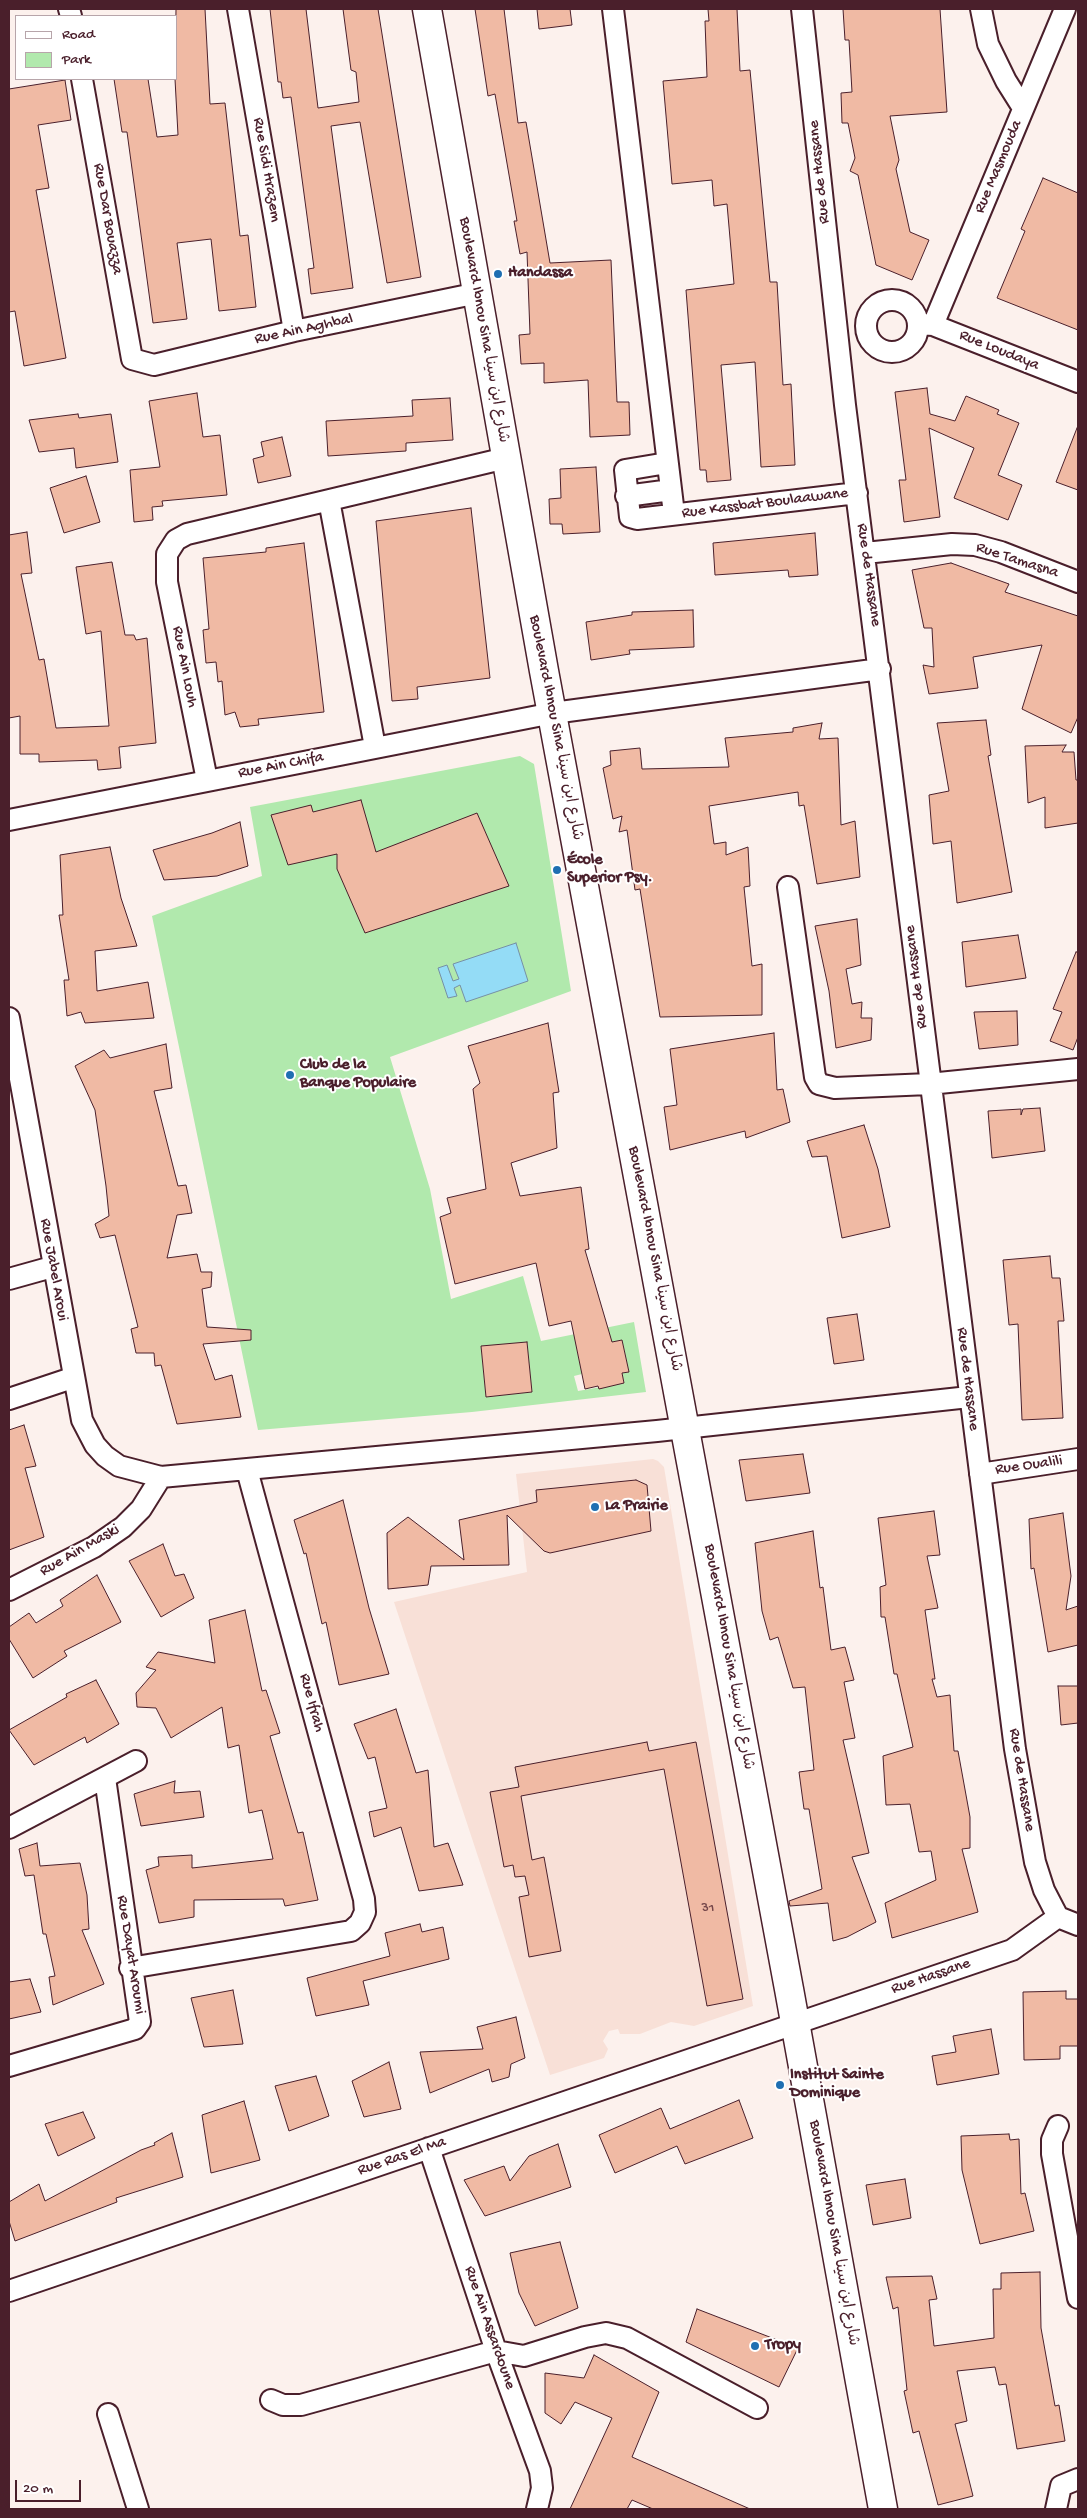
<!DOCTYPE html>
<html>
<head>
<meta charset="utf-8">
<style>
  body { margin:0 }
  #map { position:relative; width:1087px; height:2518px; overflow:hidden; background:#fcf1ed; font-family:"Gochi Hand",sans-serif }
  canvas { display:block }
  .frame { position:absolute; inset:0; border:10px solid #4a1f2b; pointer-events:none }
  .legend { position:absolute; left:15px; top:15px; width:162px; height:65px; box-sizing:border-box; background:#fff; border:1px solid #b7a5aa; margin:0; padding:6px 9px; list-style:none; font-size:15px; color:#4a1f2b }
  .legend li { display:flex; align-items:center; gap:10px; height:25px }
  .legend b { width:25px; border:1px solid #b7a5aa }
  .scale { position:absolute; left:15px; top:2480px; width:66px; height:22px; box-sizing:border-box; border:2px solid #4a1f2b; border-top:0; padding-left:6px; font-size:15px; line-height:18px; white-space:nowrap; color:#4a1f2b; -webkit-text-stroke:4px #fff; paint-order:stroke }
</style>
</head>
<body>
<div id="map">
<canvas width="1087" height="2518"></canvas>
<div class="frame"></div>
<ul class="legend">
<li><b style="height:6px;background:#fff"></b>Road</li>
<li><b style="height:14px;background:#b1e9ad"></b>Park</li>
</ul>
<div class="scale">20 m</div>
</div>
<script>
const c = document.querySelector('canvas').getContext('2d');
c.lineJoin = 'round';
function fill(path, color) {
  c.fillStyle = color;
  c.fill(path, 'evenodd');
}
function poly(rows) {
  const path = new Path2D();
  for (const r of rows) {
    if (r.length === 3) {
      path.moveTo(r[0] + r[2], r[1]);
      path.arc(r[0], r[1], r[2], 0, 2 * Math.PI);
      continue;
    }
    path.moveTo(r[0], r[1]);
    for (let i = 2; i < r.length; i += 2) path.lineTo(r[i], r[i + 1]);
  }
  return path;
}
function strokePath(path, color, width, dash) {
  c.strokeStyle = color;
  c.lineWidth = width;
  c.lineCap = dash ? 'butt' : 'round';
  c.setLineDash(dash || []);
  c.stroke(path);
}
function label(font, color, halo, rows, align = 'center') {
  c.font = font + ' "Gochi Hand","Playpen Sans Arabic",sans-serif';
  c.lineWidth = 4;
  c.setLineDash([]);
  c.textBaseline = 'middle';
  c.strokeStyle = halo;
  c.fillStyle = color;
  for (const [text, x, y, turn = 0] of rows) {
    c.save();
    c.translate(x, y);
    c.rotate((+turn || 0) * Math.PI / 180);
    c.textAlign = isNaN(turn) ? turn : align;
    if (halo) c.strokeText(text, 0, 0);
    c.fillText(text, 0, 0);
    c.restore();
  }
}
const built = poly([
  [653,1459,658,1461,664,1467,753,2006,694,2026,671,2022,640,2034,620,2034,618,2029,609,2031,603,2041,608,2049,604,2058,550,2075,394,1602,527,1572,516,1474]
]);
const green = poly([
  [520,756,534,764,571,991,390,1057,430,1189,451,1299,523,1276,541,1341,634,1322,646,1392,472,1412,258,1430,152,916,262,876,250,807],
  [622,1340,629,1372,622,1373,624,1383,578,1391,574,1376,582,1374,577,1350],
  [527,1342,532,1392,486,1397,481,1347]
]);
const water = poly([
  [516,943,528,981,466,1002,460,985,454,988,457,996,448,998,438,968,447,965,453,981,459,979,453,964,516,943]
]);
const building = poly([
  [176,9,205,9,210,104,225,103,240,236,248,235,256,307,219,311,211,239,177,243,187,319,153,323,127,132,122,132,114,79,148,79,157,137,178,135,175,79,176,9],
  [270,9,306,9,318,108,359,102,356,72,351,70,343,9,378,9,421,277,387,283,360,122,331,126,353,288,311,294,308,269,314,268,291,97,283,98,281,82,278,82,270,9],
  [475,9,504,9,518,123,526,122,550,263,611,260,617,402,629,402,630,435,590,437,588,380,544,383,544,363,521,364,519,335,530,334,527,252,520,254,514,221,517,221,495,94,488,96,475,9],
  [537,9,570,9,572,25,539,29,537,9],
  [708,9,737,9,740,71,750,70,770,282,777,282,783,385,791,384,795,465,761,467,755,362,721,365,731,480,707,482,706,470,700,470,686,290,734,284,727,204,714,206,712,180,672,184,663,81,707,77,705,21,709,21,708,9],
  [843,9,940,9,947,112,890,116,899,160,896,169,910,232,929,240,912,280,876,265,858,175,850,171,855,158,848,123,842,123,841,93,852,92,849,40,845,40,843,9],
  [65,80,71,120,38,125,49,188,36,190,66,358,24,366,15,311,9,312,9,89,65,80],
  [1043,178,1078,193,1078,330,997,298,1025,231,1021,229,1043,178],
  [927,388,930,414,955,421,966,396,999,410,997,414,1019,423,998,475,1022,485,1008,520,954,498,974,448,929,428,940,517,904,522,899,480,906,480,895,392,927,388],
  [197,393,203,437,220,435,227,495,162,501,163,506,152,507,153,520,134,522,130,470,160,467,149,401,197,393],
  [450,398,453,440,406,443,406,451,328,456,326,421,413,416,412,400,450,398],
  [78,414,79,418,111,414,118,462,76,468,74,448,39,452,29,420,78,414],
  [1077,428,1078,428,1078,490,1056,482,1077,428],
  [282,437,291,476,258,483,253,459,264,456,261,442,282,437],
  [596,467,600,532,563,534,562,524,550,524,549,499,561,498,560,469,596,467],
  [86,476,100,522,64,533,50,488,86,476],
  [471,508,490,678,417,687,418,699,392,701,376,521,471,508],
  [27,532,32,573,21,574,39,660,44,659,56,728,109,726,101,631,86,634,76,567,112,562,125,635,134,635,136,640,147,638,156,743,119,747,121,768,98,770,97,760,39,762,39,754,20,754,20,716,9,718,9,535,27,532],
  [815,533,818,575,789,577,788,570,715,575,713,543,815,533],
  [304,543,324,712,258,719,259,725,240,727,235,712,225,715,222,681,218,682,216,662,206,663,203,630,209,629,203,558,266,552,266,548,304,543],
  [951,563,1009,584,1005,592,1078,616,1078,717,1071,733,1022,709,1042,645,973,657,978,688,929,694,923,665,934,667,932,628,924,628,912,570,951,563],
  [693,610,694,647,629,650,630,654,591,660,586,622,632,615,632,612,693,610],
  [986,720,991,755,988,756,1012,892,957,903,951,841,933,844,929,795,949,791,937,723,986,720],
  [822,723,819,739,838,738,841,825,855,821,860,877,817,884,804,805,799,806,798,792,709,806,714,844,726,842,726,855,748,847,750,886,744,887,752,966,762,964,762,1015,660,1017,640,889,635,890,627,830,619,832,622,816,613,819,603,768,611,765,610,751,640,748,642,769,729,767,725,738,793,732,793,728,822,723],
  [1066,745,1062,752,1074,752,1076,780,1078,780,1078,823,1045,828,1045,797,1028,803,1025,746,1066,745],
  [361,800,376,852,477,813,509,886,365,933,337,869,337,854,288,865,271,815,311,805,313,812,361,800],
  [240,822,248,866,217,876,164,880,153,850,212,833,240,822],
  [110,847,121,898,137,946,95,951,97,991,148,982,154,1018,85,1023,81,1012,67,1016,64,980,69,980,59,915,63,915,60,855,110,847],
  [857,919,861,965,846,969,852,1004,862,1002,861,1018,872,1018,871,1040,836,1048,829,991,815,926,857,919],
  [1018,935,1026,978,966,987,962,942,1018,935],
  [1076,952,1078,952,1078,1037,1073,1050,1050,1041,1062,1012,1053,1009,1076,952],
  [1017,1011,1018,1045,979,1049,974,1012,1017,1011],
  [548,1023,559,1092,553,1093,557,1148,511,1163,520,1196,581,1187,589,1249,585,1250,612,1342,622,1340,629,1372,622,1373,624,1383,599,1389,598,1386,585,1389,571,1321,549,1326,536,1263,455,1284,440,1217,451,1213,447,1198,486,1189,473,1089,480,1083,468,1046,548,1023],
  [774,1033,777,1090,783,1089,790,1122,746,1138,745,1131,670,1150,664,1107,677,1105,670,1049,774,1033],
  [166,1044,172,1088,154,1091,178,1186,186,1185,192,1213,177,1215,167,1258,197,1254,201,1272,212,1272,211,1287,202,1289,207,1327,251,1330,251,1340,203,1344,215,1380,232,1375,241,1417,177,1424,161,1365,155,1366,154,1353,136,1353,131,1329,138,1327,115,1235,100,1238,95,1224,109,1216,106,1186,95,1110,75,1066,104,1050,110,1058,166,1044],
  [1040,1108,1045,1151,992,1158,988,1111,1021,1109,1021,1115,1023,1109,1040,1108],
  [864,1125,878,1169,890,1227,842,1238,827,1156,812,1157,807,1141,864,1125],
  [1050,1256,1052,1278,1060,1278,1064,1321,1058,1321,1063,1418,1022,1420,1018,1324,1009,1325,1003,1260,1050,1256],
  [857,1314,864,1360,834,1364,827,1318,857,1314],
  [527,1342,532,1392,486,1397,481,1346,527,1342],
  [24,1425,36,1466,25,1468,44,1537,9,1550,9,1430,24,1425],
  [803,1454,810,1493,746,1501,739,1460,803,1454],
  [636,1480,647,1485,651,1531,550,1553,544,1551,507,1515,509,1565,431,1566,428,1585,388,1589,387,1533,408,1517,464,1560,459,1520,537,1502,536,1490,636,1480],
  [343,1500,369,1608,389,1674,339,1685,326,1622,322,1624,306,1553,304,1554,294,1520,343,1500],
  [934,1511,940,1555,927,1556,938,1608,925,1610,935,1679,932,1679,937,1697,950,1695,954,1751,958,1751,970,1817,970,1848,962,1849,978,1912,892,1938,885,1903,936,1880,931,1851,919,1852,910,1804,886,1805,883,1756,913,1747,897,1674,894,1674,885,1617,881,1617,880,1587,886,1585,878,1518,934,1511],
  [1063,1513,1071,1576,1066,1610,1078,1606,1078,1645,1048,1652,1034,1568,1031,1569,1029,1519,1063,1513],
  [813,1531,820,1588,823,1587,831,1650,845,1647,854,1680,844,1682,855,1738,843,1740,869,1853,852,1857,876,1922,847,1937,833,1941,828,1903,790,1906,789,1901,822,1889,809,1809,804,1809,799,1772,814,1770,805,1687,793,1688,778,1637,770,1640,762,1611,755,1543,813,1531],
  [163,1544,175,1576,184,1574,194,1598,161,1617,129,1561,163,1544],
  [97,1575,121,1622,64,1651,67,1656,33,1678,9,1639,9,1627,29,1613,36,1623,63,1606,60,1600,97,1575],
  [245,1610,262,1691,266,1690,280,1733,270,1736,298,1833,303,1832,318,1900,285,1906,283,1899,194,1900,194,1917,159,1923,146,1870,159,1866,158,1857,192,1855,192,1868,273,1859,262,1810,249,1813,239,1745,228,1748,222,1707,171,1738,156,1708,137,1707,136,1693,156,1670,146,1667,158,1652,215,1663,209,1620,245,1610],
  [96,1680,119,1724,87,1743,85,1737,34,1765,9,1730,67,1697,66,1694,96,1680],
  [1058,1686,1078,1686,1078,1723,1061,1725,1058,1686],
  [396,1709,416,1773,428,1770,434,1847,448,1843,463,1885,419,1891,401,1827,374,1837,369,1812,387,1808,375,1757,368,1759,354,1724,396,1709],
  [647,1742,649,1751,696,1742,743,1999,707,2006,664,1769,521,1796,532,1860,544,1857,561,1951,529,1957,519,1897,529,1895,525,1876,515,1877,513,1865,504,1867,490,1792,519,1787,515,1767,647,1742],
  [175,1781,174,1793,200,1791,204,1817,141,1826,134,1794,175,1781],
  [37,1843,40,1866,80,1863,87,1895,89,1929,82,1930,104,1984,53,2005,49,1977,55,1976,46,1934,43,1934,34,1875,25,1876,19,1849,37,1843],
  [420,1924,422,1932,443,1927,449,1959,363,1981,369,2005,316,2016,307,1978,390,1956,385,1933,420,1924],
  [30,1979,41,2012,9,2019,9,1982,30,1979],
  [233,1990,243,2044,204,2047,191,1998,233,1990],
  [1066,1991,1066,1999,1078,1999,1078,2046,1060,2046,1060,2059,1024,2060,1023,1992,1066,1991],
  [516,2017,525,2058,511,2064,509,2077,492,2082,489,2069,430,2093,420,2052,483,2049,477,2027,516,2017],
  [991,2029,999,2074,937,2085,932,2056,956,2052,953,2036,991,2029],
  [389,2062,401,2109,364,2117,352,2081,389,2062],
  [316,2076,329,2116,289,2131,275,2086,316,2076],
  [739,2100,753,2138,685,2164,677,2146,615,2173,599,2135,661,2108,670,2129,739,2100],
  [244,2101,260,2160,211,2173,202,2115,244,2101],
  [83,2112,95,2138,58,2156,45,2124,83,2112],
  [172,2133,183,2177,116,2198,117,2202,15,2241,9,2221,9,2202,39,2184,45,2201,141,2150,155,2145,154,2143,172,2133],
  [1009,2134,1010,2140,1019,2139,1021,2194,1025,2193,1034,2231,980,2244,962,2170,961,2136,1009,2134],
  [558,2144,571,2187,485,2216,464,2180,504,2166,510,2181,529,2156,558,2144],
  [905,2179,911,2218,873,2225,866,2185,905,2179],
  [560,2242,578,2308,535,2326,519,2293,510,2253,560,2242],
  [1040,2272,1041,2328,1055,2406,1059,2405,1065,2441,1017,2449,1006,2384,999,2385,995,2367,957,2371,967,2421,955,2424,973,2496,938,2505,919,2431,913,2433,904,2391,907,2390,898,2307,893,2309,886,2277,932,2276,937,2299,929,2300,934,2346,994,2338,993,2289,1001,2289,1001,2273,1040,2272],
  [697,2309,798,2348,779,2387,686,2342,697,2309],
  [594,2355,659,2392,632,2457,750,2509,653,2509,632,2500,627,2509,570,2509,612,2418,575,2402,561,2424,545,2413,545,2373,584,2378,594,2355]
]);
const street = poly([
  [69,9,71,16],
  [238,9,294,331],
  [613,9,674,514],
  [802,9,845,405,1015,1749,1035,1862,1044,1890,1058,1917,1078,1925],
  [981,9,988,44,1006,81,1023,108],
  [82,79,132,359,154,365,294,331,478,293],
  [892,326,26],
  [918,324,933,325,1078,382],
  [933,325,1065,9],
  [667,463,625,470,630,517,637,519,857,493],
  [626,496,671,490],
  [329,500,375,747],
  [865,553,952,544,975,545,1001,552,1078,582],
  [207,780,167,582,167,554,176,540,187,534,506,458],
  [9,820,553,713,880,669],
  [788,887,815,1077,819,1084,835,1088,929,1084,1078,1069],
  [9,1018,82,1420,95,1445,105,1456,119,1466,161,1477,657,1431,969,1397],
  [9,1279,52,1267],
  [9,1399,72,1378],
  [980,1474,1078,1459],
  [9,1590,94,1547,123,1527,141,1509,161,1477],
  [9,1828,136,1761],
  [130,1968,351,1931,360,1923,365,1912,364,1899,247,1470],
  [9,2066,135,2029,140,2022,105,1778],
  [1058,2126,1052,2140,1052,2154,1078,2298],
  [429,2148,496,2351,540,2471,542,2488,537,2509],
  [9,2291,1012,1950,1058,1917],
  [271,2400,283,2405,301,2405,496,2351,524,2356,585,2337,606,2333,627,2338,757,2408],
  [108,2414,138,2509],
  [1056,2509,1061,2486,1078,2479]
]);
const secondary = poly([
  [427,9,544,671,789,1989,883,2509]
]);
const markers = [
  [498,274,5,"#1f6fb2"],
  [557,870,5,"#1f6fb2"],
  [290,1075,5,"#1f6fb2"],
  [595,1507,5,"#1f6fb2"],
  [780,2085,5,"#1f6fb2"],
  [755,2346,5,"#1f6fb2"]
];
const numberNames = [
  ["31",708,1909]
];
const streetNames = [
  ["Rue Masmouda",999,167,-67],
  ["Rue Sidi Hrazem",266,170,80],
  ["Rue de Hassane",820,172,-96],
  ["Rue Dar Bouazza",107,219,80],
  ["Rue Ain Aghbal",304,330,-12],
  ["Boulevard Ibnou Sina شارع ابن سينا",483,330,80],
  ["Rue Loudaya",999,351,22],
  ["Rue Kassbat Boulaawane",765,504,-7],
  ["Rue Tamasna",1017,561,18],
  ["Rue de Hassane",868,575,82],
  ["Rue Ain Louh",184,667,79],
  ["Boulevard Ibnou Sina شارع ابن سينا",555,728,79],
  ["Rue Ain Chifa",281,766,-11],
  ["Rue de Hassane",917,977,-97],
  ["Boulevard Ibnou Sina شارع ابن سينا",654,1259,79],
  ["Rue Jabel Aroui",53,1270,80],
  ["Rue de Hassane",967,1379,83],
  ["Rue Oualili",1029,1466,-8],
  ["Rue Ain Maski",80,1551,-30],
  ["Boulevard Ibnou Sina شارع ابن سينا",728,1657,80],
  ["Rue Ifrah",311,1703,75],
  ["Rue de Hassane",1021,1780,81],
  ["Rue Dayat Aroumi",130,1955,81],
  ["Rue Hassane",931,1977,-19],
  ["Rue Ras El Ma",402,2157,-19],
  ["Boulevard Ibnou Sina شارع ابن سينا",833,2233,80],
  ["Rue Ain Assardoune",489,2328,71]
];
const poiNames = [
  ["Handassa",508,274],
  ["École",567,861],
  ["Superior Psy.",567,879],
  ["Club de la",300,1066],
  ["Banque Populaire",300,1084],
  ["La Prairie",605,1507],
  ["Institut Sainte",790,2076],
  ["Dominique",790,2094],
  ["Tropy",765,2346]
];
fill(built, '#f8e0d7');
fill(green, '#b1e9ad');
fill(water, '#94dcf6');
strokePath(water, '#7690a5', 1);
fill(building, '#f0baa4');
strokePath(building, '#4a1f2b', 1);
strokePath(street, '#4a1f2b', 24);
strokePath(secondary, '#4a1f2b', 31);
strokePath(street, '#fff', 20);
strokePath(secondary, '#fff', 28);
for (const [x, y, r, color] of markers) {
  const dot = new Path2D();
  dot.arc(x, y, r, 0, 2 * Math.PI);
  c.fillStyle = color;
  c.fill(dot);
  strokePath(dot, '#fff', 2);
}
label('14px', '#744649', null, numberNames);
label('16px', '#4a1f2b', '#fff', streetNames);
label('bold 16px', '#4a1f2b', '#fff', poiNames, 'left');
</script>
</body>
</html>
